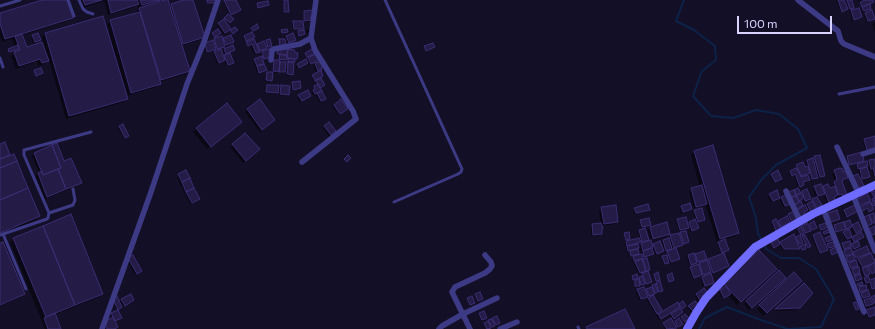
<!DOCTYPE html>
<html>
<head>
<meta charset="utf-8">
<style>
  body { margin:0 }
  #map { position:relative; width:875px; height:329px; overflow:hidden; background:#130f26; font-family:Commissioner,sans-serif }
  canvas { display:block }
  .scale { position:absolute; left:737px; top:16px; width:95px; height:18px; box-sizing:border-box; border:2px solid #d9d4ff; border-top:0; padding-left:5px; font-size:12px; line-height:14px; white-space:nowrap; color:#d9d4ff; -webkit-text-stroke:3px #130f26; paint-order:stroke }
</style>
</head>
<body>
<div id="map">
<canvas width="875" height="329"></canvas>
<div class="scale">100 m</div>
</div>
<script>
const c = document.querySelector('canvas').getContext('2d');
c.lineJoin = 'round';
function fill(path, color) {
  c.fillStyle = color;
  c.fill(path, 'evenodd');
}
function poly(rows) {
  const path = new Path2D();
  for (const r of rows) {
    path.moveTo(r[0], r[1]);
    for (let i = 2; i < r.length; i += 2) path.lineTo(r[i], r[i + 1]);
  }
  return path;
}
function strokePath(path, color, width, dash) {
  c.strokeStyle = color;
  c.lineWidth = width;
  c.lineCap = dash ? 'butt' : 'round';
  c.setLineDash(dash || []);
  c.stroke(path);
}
const shadow = poly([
  [46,0,66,0,72,17,68,21,22,35,26,49,45,48,42,37,45,34,102,17,112,48,113,48,107,25,110,21,137,14,136,12,139,9,137,4,134,7,108,15,104,1,82,8,79,0,167,0,169,7,171,5,187,0,192,0,204,36,200,40,181,46,189,71,186,74,159,82,160,84,156,87,126,96,127,99,123,102,66,119,49,60,44,64,38,66,37,61,16,69,11,56,17,52,16,49,9,52,8,50,15,47,12,39,2,42,0,36,0,14],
  [206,0,215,0,215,3,213,4,206,4],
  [227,0,235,0,238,11,229,16,233,19,227,25,228,30,223,34,217,25,229,14,224,2],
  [283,0,287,0,288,12,286,13,283,13],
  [836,0,843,0,847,9,841,12],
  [858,0,872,0,872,2,869,4,870,9,864,11],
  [851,11,861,17,852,21,850,12],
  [304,12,312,15,310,20,309,22,302,22,303,28,301,30,293,30,292,24,294,22,303,22,303,13],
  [866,14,874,18,867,22,864,15],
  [875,22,875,32,872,24],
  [309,29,309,32,306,33,306,30],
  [38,34,40,40,33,43,31,37],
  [252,34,253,37,249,42,256,46,264,43,266,48,254,54,250,45,247,46,246,44,250,39,245,42,243,38],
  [231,36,231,43,222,48,206,53,204,45,214,39,221,37,222,41],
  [287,36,295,40,288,44,285,38],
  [278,49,293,50,293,53,296,58,292,64,292,75,291,76,286,76,287,70,283,73,272,73,271,80,270,82,265,81,266,74,267,73,272,73,273,62,275,61,285,63,285,67,290,62,288,59,285,59,284,60,279,59,280,55,276,55],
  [224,50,234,50,229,53,233,62,227,66,224,60,217,64,214,54,215,52,223,58,225,56,223,51],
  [263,52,270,57,262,60,266,70,258,74,253,61,262,56,261,54],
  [308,59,317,60,309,65,308,62,297,68,296,66,297,64],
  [315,64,321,69,316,72,314,65],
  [320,72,320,78,323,85,319,88,324,100,319,102,315,94,313,95,312,92,314,90,313,88,318,85,316,80,313,81,311,77],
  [292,83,300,88,292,91,291,85],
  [267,86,278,89,281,86,289,94,287,96,279,95,279,91,276,94,265,93,266,87],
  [299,96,308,97,300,102,297,97],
  [227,105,237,125,207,149,193,132],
  [334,105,345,110,339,115,333,107],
  [248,109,274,120,260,132,245,112],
  [329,123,334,131,329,136,323,128],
  [120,127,128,136,124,139,118,128],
  [245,134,258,149,243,163,230,147],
  [875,137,875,148,866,151,863,141],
  [4,143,38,216,35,220,0,234,0,145],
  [712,146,738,233,735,236,724,240,728,250,722,253,728,266,725,268,711,274,710,272,702,275,702,274,693,279,689,270,691,268,722,255,717,244,721,240,717,242,705,204,703,206,694,208,689,192,691,189,700,187,691,155,694,152],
  [34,153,63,162,80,183,78,185,45,199,36,176,39,173,32,156],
  [815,157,824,175,811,180,809,173,807,174,809,180,802,183,803,185,798,188,794,175,790,176,789,174,796,169,795,167,796,166,804,168,807,167,806,162],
  [848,157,863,161,860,164,866,163,868,177,860,180,863,186,857,189,854,177,859,174,856,166,860,163,848,165,846,158],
  [869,161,875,164,875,176,873,176,872,169,869,170,868,163],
  [840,169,847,177,841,181,846,195,840,198,840,196,833,198,834,200,827,203,824,194,816,197,821,205,819,207,809,213,808,209,803,213,798,210,812,203,812,200,816,198,813,189,815,187,828,185,829,189,833,188,833,185,835,182,832,174],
  [185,172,197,200,190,204,177,177],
  [772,174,779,180,774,183,770,176],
  [807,190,810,199,804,202,802,198,797,201,799,203,796,209,791,199],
  [770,194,777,199,771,202,768,196],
  [786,196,788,205,783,207,780,200],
  [874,199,875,205,871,206,871,210,867,212,866,209,873,203,872,200],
  [854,206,855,212,845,217,843,212],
  [681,207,691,209,681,213,680,208],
  [602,208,617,222,615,224,602,226,601,234,599,236,591,236,591,226,592,225,601,224,599,211],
  [635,209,648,209,634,214,633,210],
  [695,211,704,220,696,223,697,228,690,232,689,227,686,229,679,231,676,221,678,220,687,225,696,220,693,213],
  [789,215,797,219,790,223,790,221,779,228,775,232,771,223,776,220,777,223],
  [641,221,650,225,641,228,639,222],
  [843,223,843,224,845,223,846,228,834,233,833,227],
  [809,224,816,228,800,235,798,230,803,226,808,226],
  [853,226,861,230,855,234,851,228],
  [650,228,669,234,667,236,651,241,648,230],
  [645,229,648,242,652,247,654,245,662,249,664,249,662,242,664,241,669,239,671,236,679,235,681,233,688,242,675,248,679,259,670,263,669,262,664,264,662,257,667,256,667,254,668,252,673,251,672,248,669,250,665,251,664,250,662,253,655,255,655,252,652,255,643,257,638,262,642,262,644,260,648,270,639,274,634,264,638,260,632,262,632,259,642,255,640,246,641,244,641,241,637,244,638,248,635,251,638,254,630,256,630,253,632,250,627,252,625,243,640,239,638,232],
  [844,233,850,238,845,240,843,234],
  [805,236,808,247,801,250,800,247,797,250,782,250,780,244,774,247,771,243,777,240,779,244,781,242,795,240,797,238,800,239],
  [802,242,804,245,799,248,797,245],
  [813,236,825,251,819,254,812,237],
  [853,238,857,241,859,246,853,249,852,245,853,244,851,240],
  [14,239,102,293,99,297,54,315,60,329,45,329,10,242],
  [849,243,850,247,847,251,851,254,846,256,844,252,847,249,842,250,841,246],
  [0,244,23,294,20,297,0,306],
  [867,247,873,261,875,260,874,262,875,272,870,274,870,273,867,276,869,282,875,279,875,288,871,289,868,283,864,284,863,280,864,278,857,261,862,257,848,262,846,258,853,256,853,254,854,252],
  [758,251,775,269,737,305,728,295,722,298,719,292,723,289,721,287],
  [696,255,705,259,690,266,687,257,688,256,694,256],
  [128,259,139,273,135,275,127,260],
  [779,272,784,278,749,310,744,304],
  [794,273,801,281,763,316,757,309],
  [643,274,649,283,641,285,639,278,642,277],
  [710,275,713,282,703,287,701,279],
  [656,283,662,291,659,292,658,291,655,293,655,292,652,295,639,300,636,292,638,290,645,292,656,285],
  [804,284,812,293,796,310,775,311],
  [704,289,706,295,698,301,695,296],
  [130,295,133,300,132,302,116,309,112,301,119,302],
  [653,296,662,312,678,306,683,303,685,306,680,310,680,314,671,320,676,328,674,329,665,329,663,325,672,319,670,316,676,310,659,320,647,300],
  [870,299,871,304,864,307,863,302],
  [695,302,698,306,691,312,688,308],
  [875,309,875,315,868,318,865,313],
  [117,311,119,319,114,322,114,329,105,329,103,324,112,319,110,315],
  [497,317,499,322,487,329,484,324]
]);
const stream = poly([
  [684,0,676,21,694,30,715,46,716,60,702,71,693,96,711,116,733,118,756,110,779,114,798,129,807,148,776,165,762,179,749,197,756,218,758,234,762,240],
  [699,329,705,318,727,307,758,319,788,329,821,327,834,299,816,269,799,258,781,258,766,249,764,244]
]);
const building = poly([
  [42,0,67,0,73,18,5,39,0,24,0,13,42,0],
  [83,0,102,0,85,5,83,0],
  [108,0,137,0,139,4,111,13,108,0],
  [140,0,160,0,142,5,140,0],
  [164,0,168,0,190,71,161,80,139,8,164,0],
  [183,0,193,0,205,37,183,44,171,4,183,0],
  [207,0,216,0,216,3,207,3,207,0],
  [224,0,236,0,241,10,231,15,224,0],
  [284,0,288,0,289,12,284,12,284,0],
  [838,0,844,0,848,9,842,12,838,0],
  [847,0,852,0,854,8,850,9,847,0],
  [865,0,873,0,874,2,862,7,860,2,865,0],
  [268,1,269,5,258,8,257,3,268,1],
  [870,4,871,9,864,11,862,7,870,4],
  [859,8,862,17,854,20,851,10,859,8],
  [313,10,313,15,311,16,311,20,304,21,304,11,313,10],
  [872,10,875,19,868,21,865,13,872,10],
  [140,12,161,84,131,93,110,20,140,12],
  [228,14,234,19,230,23,224,18,228,14],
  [103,16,128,99,69,116,45,33,103,16],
  [224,19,231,29,225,33,218,23,224,19],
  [293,21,303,21,304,29,294,29,293,21],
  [257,24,259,28,253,31,251,28,257,24],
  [235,27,238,30,233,34,230,30,235,27],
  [218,29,221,33,215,37,212,33,218,29],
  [287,29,288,32,282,33,281,30,287,29],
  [304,30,305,34,299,36,298,31,304,30],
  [252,32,255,37,246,41,244,36,252,32],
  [38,33,41,40,35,42,32,35,38,33],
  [293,33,296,40,289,43,286,36,293,33],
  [22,34,27,47,42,42,49,61,42,63,40,59,19,66,14,52,20,50,15,36,22,34],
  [231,35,234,42,226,45,223,38,231,35],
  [222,36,225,47,217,49,214,38,222,36],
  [254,39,260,52,256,53,252,44,248,46,246,42,254,39],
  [270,39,272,46,268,47,266,40,270,39],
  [279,39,285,39,286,45,280,46,279,39],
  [213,40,216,49,207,52,205,43,213,40],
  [264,41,267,48,260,51,257,44,264,41],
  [433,43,435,47,426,51,424,46,433,43],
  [18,45,19,49,9,52,8,49,18,45],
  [233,45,235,50,226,54,224,49,233,45],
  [278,48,288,49,287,55,277,54,278,48],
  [221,49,225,60,219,63,214,51,221,49],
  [269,49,271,57,264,59,262,51,269,49],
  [288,49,295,50,294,52,298,53,297,59,287,58,288,49],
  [312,49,315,54,307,57,305,53,312,49],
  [230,53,234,63,228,65,224,55,230,53],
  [280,54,287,56,286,60,279,59,280,54],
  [315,54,319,60,311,64,308,58,315,54],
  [262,56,264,64,257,66,254,59,262,56],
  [288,58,295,59,295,62,288,62,288,58],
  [306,59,308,63,299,68,297,64,306,59],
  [274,60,280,60,279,72,273,71,274,60],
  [280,62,286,62,285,72,279,72,280,62],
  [288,62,294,63,293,75,287,74,288,62],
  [321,62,323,67,321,68,322,69,318,71,315,63,321,62],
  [264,64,267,70,259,73,257,66,264,64],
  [41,68,43,73,36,76,34,70,41,68],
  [321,70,323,76,315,81,312,75,321,70],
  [267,72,273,72,272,81,266,80,267,72],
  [321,78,325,85,320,88,316,80,321,78],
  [300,81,301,88,293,90,292,82,300,81],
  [318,84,322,91,315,94,313,90,315,89,314,86,318,84],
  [267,85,279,85,278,93,266,92,267,85],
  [281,85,290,86,289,95,280,94,281,85],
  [308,90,311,96,302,101,298,95,308,90],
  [322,91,326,99,321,101,317,93,322,91],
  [260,99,275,120,262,130,247,109,260,99],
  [341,99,348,109,340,114,334,105,341,99],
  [227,103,242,122,211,147,196,128,227,103],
  [329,122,336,131,331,135,324,126,329,122],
  [123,124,129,136,125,138,119,126,123,124],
  [245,133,260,149,246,161,232,144,245,133],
  [875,136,875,148,867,150,864,139,875,136],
  [5,142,10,155,0,159,0,144,5,142],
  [57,143,64,161,71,158,82,183,66,189,58,169,61,168,52,145,57,143],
  [52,145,61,168,43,175,34,153,52,145],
  [713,145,739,233,720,239,694,151,713,145],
  [862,152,864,161,849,165,847,156,862,152],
  [14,154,17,161,0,168,0,159,14,154],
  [348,155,351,158,347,162,344,159,348,155],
  [820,155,825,176,820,177,814,156,820,155],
  [813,158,818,178,812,179,807,160,813,158],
  [874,159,875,163,875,176,873,168,871,169,869,160,874,159],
  [17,161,28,188,0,200,0,168,17,161],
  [867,161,868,166,858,169,857,164,867,161],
  [803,162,805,167,808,166,810,173,801,176,796,165,803,162],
  [867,167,870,177,862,179,860,169,867,167],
  [796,168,798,170,801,177,808,175,810,180,803,182,804,185,800,187,795,174,792,176,790,171,796,168],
  [840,168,843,169,843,172,846,171,848,178,844,179,842,181,847,195,843,196,842,194,839,195,834,182,837,179,834,170,840,168],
  [58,169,66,189,47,197,38,173,42,171,43,175,58,169],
  [186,170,190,178,182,182,178,174,186,170],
  [778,170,782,179,775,182,771,174,778,170],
  [858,174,864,186,858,188,853,176,858,174],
  [190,178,194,188,186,192,182,182,190,178],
  [821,184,825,194,818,196,814,186,821,184],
  [828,184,830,188,835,186,838,195,834,197,835,200,829,203,823,186,828,184],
  [702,185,707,204,696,207,691,188,702,185],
  [28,188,40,216,0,233,0,200,28,188],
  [194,188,200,199,192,203,186,192,194,188],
  [798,188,801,193,796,195,794,190,798,188],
  [807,189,811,199,805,201,802,191,807,189],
  [777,190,780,198,773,201,769,194,777,190],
  [794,190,796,195,790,198,788,192,794,190],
  [871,191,874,191,875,192,875,199,871,191],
  [801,193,804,198,799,201,796,195,801,193],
  [867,193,871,201,858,206,856,200,867,193],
  [786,195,791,204,785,206,781,197,786,195],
  [796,196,799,202,794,205,791,198,796,196],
  [817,197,822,205,817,208,812,199,817,197],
  [874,198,875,206,874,206,871,203,873,202,872,199,874,198],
  [801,201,803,206,797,209,794,205,801,201],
  [812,201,816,209,811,212,807,204,812,201],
  [870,202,874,209,869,212,867,208,861,212,859,208,870,202],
  [690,203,692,209,683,212,681,206,690,203],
  [648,204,650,210,636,213,634,208,648,204],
  [616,205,618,222,604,224,601,207,616,205],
  [805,205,808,210,804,212,806,216,801,218,797,210,805,205],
  [855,205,858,211,847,217,844,210,855,205],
  [702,208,705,220,698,222,694,210,702,208],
  [837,210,840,219,831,222,828,213,837,210],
  [794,211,798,219,792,222,788,214,794,211],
  [874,213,875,223,873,223,869,215,874,213],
  [71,214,103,294,75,305,43,226,71,214],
  [869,215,872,224,867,226,864,217,869,215],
  [787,216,790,222,781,227,778,221,787,216],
  [686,217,689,228,680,230,677,219,686,217],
  [649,218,651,225,642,227,640,220,649,218],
  [695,219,699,228,692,231,689,222,695,219],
  [776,219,781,229,776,231,772,221,776,219],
  [850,220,852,227,846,229,844,222,850,220],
  [814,221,817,228,812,230,809,224,814,221],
  [667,222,670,234,653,239,650,227,667,222],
  [843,222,846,229,836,232,834,225,843,222],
  [858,222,862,230,856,233,852,225,858,222],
  [601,223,603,227,602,230,602,234,593,235,592,224,601,223],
  [807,223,811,231,805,233,802,226,807,223],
  [826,223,828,227,821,230,819,225,826,223],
  [43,226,75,305,46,317,13,238,43,226],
  [875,226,875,234,872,235,869,229,875,226],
  [801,227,804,234,801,235,798,229,801,227],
  [645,228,649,240,642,242,639,230,645,228],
  [829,229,830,232,824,234,823,232,829,229],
  [849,229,852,237,847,239,843,232,849,229],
  [686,231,689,242,684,244,680,232,686,231],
  [629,232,630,239,626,240,624,233,629,232],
  [820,232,828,250,820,253,813,235,820,232],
  [861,232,864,237,854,242,852,237,861,232],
  [679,233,683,245,674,248,670,235,679,233],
  [794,234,800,249,784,249,780,242,794,234],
  [800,235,803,243,799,244,796,237,800,235],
  [805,235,811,246,808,248,802,236,805,235],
  [830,236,832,240,827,242,825,238,830,236],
  [639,238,641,242,627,246,626,241,639,238],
  [669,238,672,249,666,251,663,240,669,238],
  [725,239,729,250,722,253,718,242,725,239],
  [778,239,780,244,774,248,771,242,778,239],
  [651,240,653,247,643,251,641,243,651,240],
  [660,241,664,251,657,254,653,244,660,241],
  [850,241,851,247,844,249,842,243,850,241],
  [858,241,860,246,854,249,851,244,858,241],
  [3,242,25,294,0,305,0,243,3,242],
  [833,242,835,246,829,248,827,244,833,242],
  [638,244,639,248,628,251,627,246,638,244],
  [805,244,806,249,802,250,800,246,805,244],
  [867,246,870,253,856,258,853,252,867,246],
  [836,247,838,252,832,255,830,250,836,247],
  [652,248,654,254,644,257,643,251,652,248],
  [676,248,680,259,671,262,667,251,676,248],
  [851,248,853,254,846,256,844,250,851,248],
  [638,249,639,254,631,256,630,251,638,249],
  [759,250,777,269,741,302,723,283,759,250],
  [704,251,707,259,698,262,695,254,704,251],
  [694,253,697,263,691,265,688,255,694,253],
  [724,253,729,266,713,273,708,259,724,253],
  [871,253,874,260,875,259,875,262,863,268,858,259,871,253],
  [642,254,643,258,634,261,633,256,642,254],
  [853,254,855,260,848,262,846,257,853,254],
  [133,255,142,271,137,274,128,258,133,255],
  [667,255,669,263,665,264,662,256,667,255],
  [647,258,650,270,646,271,643,259,647,258],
  [642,259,646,271,640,273,635,262,642,259],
  [707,260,711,272,703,275,699,263,707,260],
  [856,260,858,266,851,268,849,263,856,260],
  [875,263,875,272,872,274,868,266,875,263],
  [699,264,702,275,694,278,690,267,699,264],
  [867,266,870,274,865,276,862,268,867,266],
  [859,267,860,273,854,275,852,269,859,267],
  [779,270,786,278,752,308,746,301,779,270],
  [648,271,652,282,646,284,642,273,648,271],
  [658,272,660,280,656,281,654,274,658,272],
  [794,272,802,281,767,313,759,305,794,272],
  [672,273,674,280,669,282,667,275,672,273],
  [711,273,714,283,705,286,702,277,711,273],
  [637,274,638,278,633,280,632,276,637,274],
  [860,274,862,279,856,281,854,276,860,274],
  [642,276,645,284,641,285,639,277,642,276],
  [868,276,870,280,875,278,875,288,872,289,870,282,866,283,864,278,868,276],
  [639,279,640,286,635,286,635,280,639,279],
  [660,281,663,291,659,292,656,283,660,281],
  [862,282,863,285,858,286,857,284,862,282],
  [804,283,813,293,800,308,775,309,804,283],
  [655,284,658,292,655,293,652,285,655,284],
  [866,285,867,290,860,292,859,287,866,285],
  [726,286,731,294,724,298,720,290,726,286],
  [644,287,648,297,641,299,637,289,644,287],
  [652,287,655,294,649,296,646,289,652,287],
  [704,288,709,294,700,300,696,294,704,288],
  [868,290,870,296,863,298,861,293,868,290],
  [480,292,483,299,478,301,475,294,480,292],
  [131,294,134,300,125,306,121,299,131,294],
  [653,295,662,310,657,314,648,298,653,295],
  [875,295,875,303,874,303,871,297,875,295],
  [117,296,122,307,118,310,113,299,117,296],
  [472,296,475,303,470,305,467,298,472,296],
  [870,298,873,304,866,306,864,300,870,298],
  [683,301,686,306,682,309,679,304,683,301],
  [695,301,699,306,693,311,688,306,695,301],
  [678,302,680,307,661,319,658,314,678,302],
  [856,302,859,309,856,310,853,303,856,302],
  [875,307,875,315,869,317,866,310,875,307],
  [680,308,683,312,674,319,671,314,680,308],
  [625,309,635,329,587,329,586,327,625,309],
  [118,310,122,318,115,321,111,313,118,310],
  [484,311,487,318,482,320,479,313,484,311],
  [55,313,61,329,48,329,44,318,55,313],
  [685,314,689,318,685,322,681,317,685,314],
  [497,316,500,323,496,325,492,318,497,316],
  [113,317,118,327,115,329,107,329,104,322,113,317],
  [671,318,677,328,667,329,663,323,671,318],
  [679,318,683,324,678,327,675,321,679,318],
  [492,319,495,326,492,327,488,320,492,319],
  [488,321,491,328,488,329,487,329,484,323,488,321]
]);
const lane = poly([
  [68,0,74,16],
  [79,0,83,9,87,12,93,14],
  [385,0,462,169,461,172,458,174,394,202],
  [0,6,20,0],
  [0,58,3,67],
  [839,94,875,87],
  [49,213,73,205,75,200,73,189],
  [3,234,26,289],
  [0,235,47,219,48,218,49,213,24,155,24,150,91,132],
  [578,327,579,329]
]);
const street = poly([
  [798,0,834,28,838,31,841,41,844,44,875,57],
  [271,60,272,50,274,49,300,44,311,38],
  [837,147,858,192],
  [863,154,875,150],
  [302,162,356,119,353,111,315,50,311,38,316,0],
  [786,191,800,221],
  [853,195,875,251],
  [823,209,864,312],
  [102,329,151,192,187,84,204,42,218,0],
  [439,329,442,326,463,314,497,298],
  [470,329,452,292,455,287,485,273,490,269,492,266,491,262,485,255],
  [500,329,517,322]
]);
const secondary = poly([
  [687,329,696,313,706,298,755,247,813,214,875,185]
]);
fill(shadow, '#0007');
strokePath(stream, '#0c2248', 2);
fill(building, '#241b47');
strokePath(building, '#3b2d73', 1);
strokePath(lane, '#3d3a85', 3);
strokePath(street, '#3d3a85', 5.5);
strokePath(secondary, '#6f6bff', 8);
</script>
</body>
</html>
